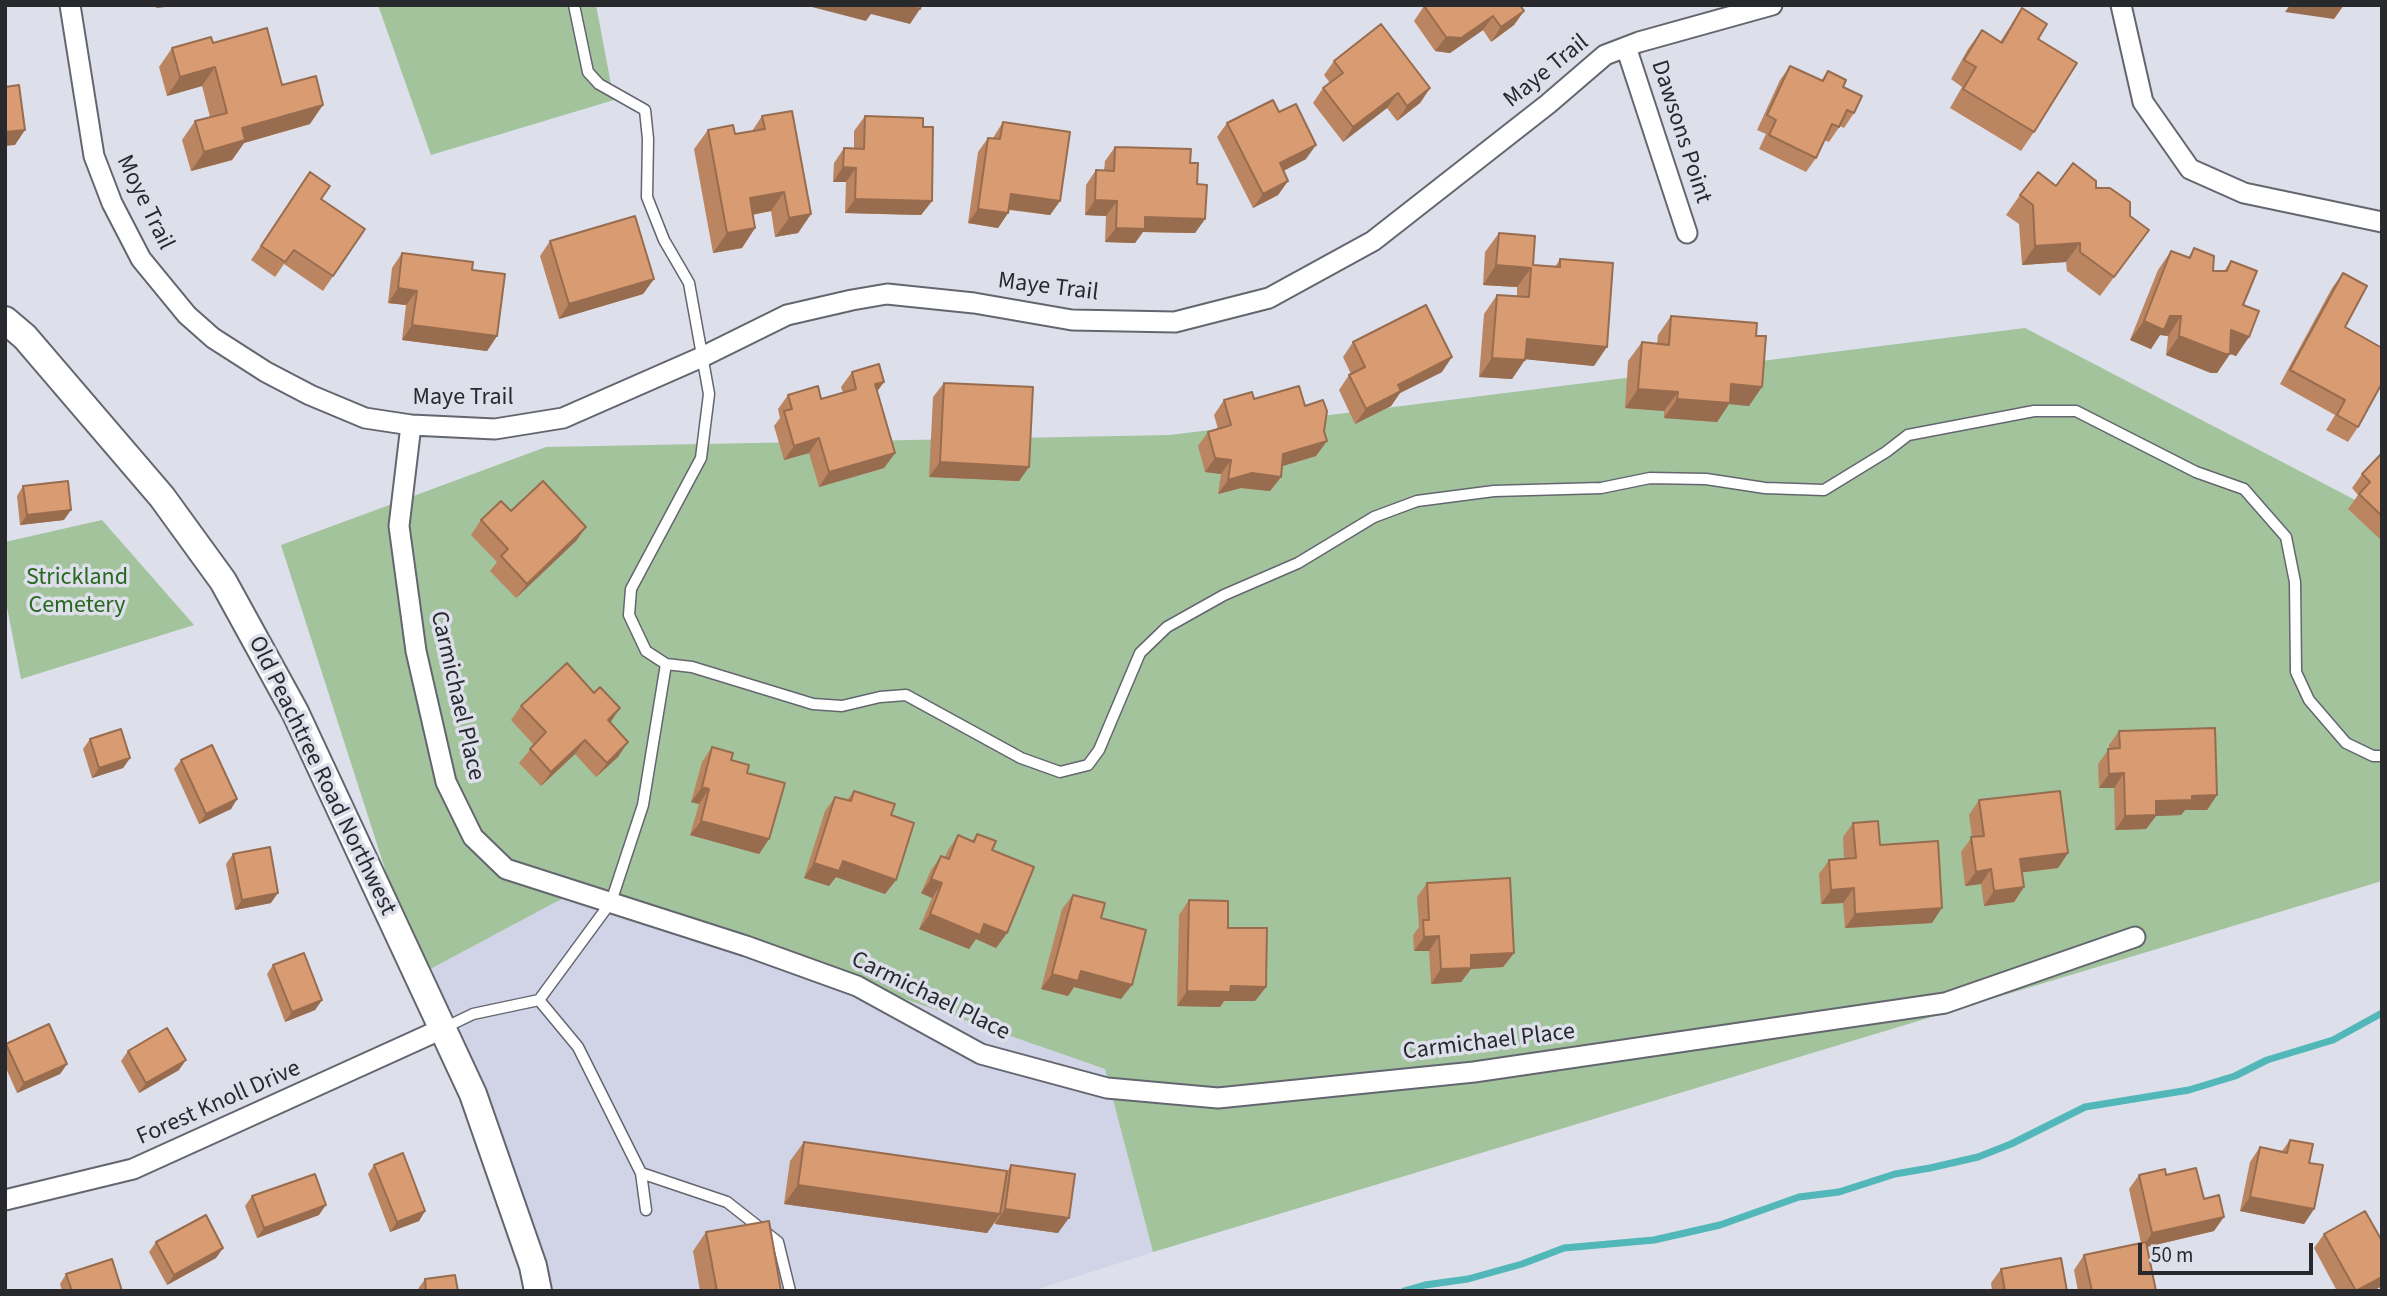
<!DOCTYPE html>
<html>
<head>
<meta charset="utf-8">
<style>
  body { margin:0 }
  #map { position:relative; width:2387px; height:1296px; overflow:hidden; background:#dddfea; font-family:"Source Sans 3",sans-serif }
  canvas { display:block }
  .frame { position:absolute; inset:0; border:7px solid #28292d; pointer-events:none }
  .scale { position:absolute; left:2138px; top:1243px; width:175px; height:32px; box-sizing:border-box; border:4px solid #28292d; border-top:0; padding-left:9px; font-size:21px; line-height:24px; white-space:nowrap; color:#28292d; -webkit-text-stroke:5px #dddfea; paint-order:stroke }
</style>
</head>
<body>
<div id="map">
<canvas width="2387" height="1296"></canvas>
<div class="frame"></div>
<div class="scale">50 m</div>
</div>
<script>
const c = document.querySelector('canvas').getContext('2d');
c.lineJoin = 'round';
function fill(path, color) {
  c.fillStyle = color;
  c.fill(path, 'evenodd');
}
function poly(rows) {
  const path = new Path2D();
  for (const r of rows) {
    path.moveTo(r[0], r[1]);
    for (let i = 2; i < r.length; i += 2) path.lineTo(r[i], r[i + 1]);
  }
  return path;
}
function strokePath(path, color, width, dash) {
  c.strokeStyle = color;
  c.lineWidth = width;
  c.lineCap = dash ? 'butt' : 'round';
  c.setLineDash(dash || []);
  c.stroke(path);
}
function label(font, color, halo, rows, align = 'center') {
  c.font = font + ' "Source Sans 3",sans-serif';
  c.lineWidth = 7;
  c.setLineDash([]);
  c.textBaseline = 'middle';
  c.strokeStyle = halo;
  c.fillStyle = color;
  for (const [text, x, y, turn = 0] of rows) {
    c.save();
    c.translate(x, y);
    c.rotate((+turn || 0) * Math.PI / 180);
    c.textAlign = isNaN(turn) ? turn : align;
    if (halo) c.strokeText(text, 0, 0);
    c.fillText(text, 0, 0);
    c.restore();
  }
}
const built = poly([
  [584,887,1105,1069,1153,1252,1032,1291,547,1291,419,975]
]);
const green = poly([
  [378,5,596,5,614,100,431,155],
  [2025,328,2382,514,2382,881,1153,1252,1105,1069,584,887,419,975,281,545,546,447,1170,435],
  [102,520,194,625,21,679,5,597,5,542]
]);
const stream = poly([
  [1404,1291,1425,1285,1468,1279,1522,1264,1564,1248,1654,1240,1720,1225,1799,1197,1839,1192,1895,1174,1930,1168,1978,1157,2011,1144,2085,1107,2189,1090,2235,1076,2267,1060,2333,1040,2382,1013]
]);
const lane = poly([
  [574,5,588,72,599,84,645,110,648,139,647,197,664,240,689,283,709,394,701,458,631,589,629,615,646,651,666,664,692,667,813,704,842,706,880,697,906,695,1021,758,1060,772,1088,765,1099,750,1140,653,1167,627,1224,595,1298,563,1374,517,1417,501,1494,491,1601,488,1650,478,1706,479,1765,488,1824,490,1886,452,1908,435,2034,411,2076,411,2196,472,2244,489,2286,537,2295,582,2296,672,2309,700,2346,743,2373,756,2382,756],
  [539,1000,578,1047,641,1173,646,1210],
  [444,1028,473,1014,539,1000,611,902,643,805,666,664],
  [641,1173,727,1202,778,1242,790,1291]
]);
const street = poly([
  [70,5,94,156,112,203,141,259,187,315,213,338,266,372,310,395,365,418,411,425,495,429,563,418,702,357,787,315,852,300,887,294,974,303,1072,320,1175,322,1269,298,1373,241,1548,104,1605,55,1639,42,1772,5],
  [2121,5,2143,102,2190,169,2244,193,2382,222],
  [1626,47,1687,233],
  [411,425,399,526,416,651,446,782,473,837,506,869,746,946,857,986,981,1054,1107,1088,1218,1098,1474,1072,1945,1003,2135,937],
  [5,1200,133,1169,444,1028]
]);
const secondary = poly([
  [5,320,25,337,162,497,223,581,295,712,473,1094,533,1266,538,1291]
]);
const wall = poly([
  [1424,6,1524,11,1514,25,1491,42,1483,30,1450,53,1435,51,1414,21],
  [2022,8,2038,39,2034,132,2021,151,1950,108,1962,87,1951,79,1968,49,1982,30,2000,42],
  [213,43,282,85,310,124,244,143,232,160,191,171,182,140,195,121,210,117,202,86,167,96,159,67,172,48],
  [1334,61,1430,88,1420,103,1397,121,1387,108,1343,142,1313,103,1323,88,1330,83,1324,75],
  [1790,66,1821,81,1828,71,1843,87,1854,113,1844,128,1840,126,1829,142,1824,140,1816,158,1806,172,1759,149,1766,134,1757,130,1780,80],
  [1279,112,1306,159,1283,171,1288,181,1278,195,1253,208,1217,137,1227,123],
  [762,116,811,214,798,233,775,237,771,211,753,215,755,228,742,248,713,253,694,149,708,130,735,134,752,131],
  [865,116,923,127,932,201,921,215,845,213,846,182,833,182,834,163,844,148,854,149,854,131],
  [1003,122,1060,201,1050,215,1009,210,1008,213,998,228,968,223,978,152,988,138,993,138],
  [1115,147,1190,163,1197,184,1205,219,1195,233,1143,232,1135,243,1105,242,1106,216,1085,215,1086,185,1096,170,1104,171,1105,161],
  [2056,186,2096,188,2130,216,2135,249,2100,296,2067,271,2066,262,2022,265,2019,224,2006,215,2020,195],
  [300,187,321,199,365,229,323,291,284,264,275,277,251,260],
  [1499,233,1533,265,1555,267,1560,259,1594,366,1525,359,1512,379,1479,377,1484,314,1497,295,1517,296,1517,287,1483,285,1485,252],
  [550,241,654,279,643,294,559,319,540,256],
  [2194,248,2213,271,2224,271,2231,261,2243,305,2249,337,2236,356,2230,354,2217,373,2211,373,2166,355,2168,336,2160,335,2151,349,2130,340,2158,270,2171,251,2188,258],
  [402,253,472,270,497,336,487,351,402,340,406,305,388,303,392,268],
  [2343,273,2345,327,2358,427,2348,442,2326,430,2335,415,2280,384,2332,288],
  [1671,316,1749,406,1729,404,1717,422,1664,418,1664,411,1625,408,1628,361,1642,342,1657,344,1658,335],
  [1353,342,1442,372,1400,393,1391,406,1355,424,1339,390,1349,375,1351,374,1343,357],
  [852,372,877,392,895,453,884,468,819,487,809,453,784,460,774,426,780,418,778,409,788,395,821,399,843,393,841,387],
  [944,383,1029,467,1019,481,929,477,933,397],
  [1254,399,1316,456,1282,466,1281,477,1270,491,1241,488,1218,494,1221,474,1205,472,1198,446,1208,432,1218,429,1214,415,1224,400],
  [2382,453,2382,541,2348,509,2358,495,2352,488,2362,474],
  [23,486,64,520,20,525,17,496],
  [511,511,586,527,576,541,516,598,490,571,497,562,471,535,481,520],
  [521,706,610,723,618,757,596,777,575,754,541,786,519,763,534,745,511,720],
  [2119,731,2217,795,2207,810,2185,810,2181,815,2156,816,2146,829,2115,830,2114,788,2099,788,2098,764,2109,749,2109,745],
  [90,739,130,758,123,768,92,778,83,749],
  [712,747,731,760,747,773,769,839,759,854,690,835,699,804,691,802,702,762],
  [181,760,237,799,231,809,199,824,174,769],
  [854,791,891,815,896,880,885,894,836,877,829,886,804,878,825,811,835,797,847,800],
  [1979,800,2068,853,2058,868,2022,872,2024,887,2014,902,1984,906,1981,884,1965,886,1961,852,1972,837,1969,815],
  [1853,823,1880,845,1932,923,1845,928,1843,903,1821,904,1819,874,1829,860,1844,859,1843,837],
  [977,834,992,850,1007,933,996,948,976,939,969,949,919,929,932,898,921,893,931,870,941,856,945,857,948,850,958,835,972,841],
  [233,854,271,903,235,910,226,864],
  [1427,883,1514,953,1503,967,1471,969,1461,982,1431,984,1429,951,1414,951,1413,935,1419,927,1417,897],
  [1073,895,1101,918,1121,999,1074,987,1068,996,1041,989,1062,909],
  [1189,900,1228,928,1266,987,1255,1001,1224,1001,1220,1007,1177,1006,1179,915],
  [273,965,322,1000,315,1010,285,1022,267,974],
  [6,1044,67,1064,60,1074,17,1093,5,1066,5,1045],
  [128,1051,179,1070,139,1093,121,1061],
  [2290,1140,2309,1163,2314,1209,2304,1224,2240,1211,2250,1162,2260,1147,2282,1151],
  [804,1142,1007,1172,1011,1165,1058,1233,995,1224,995,1222,987,1233,784,1204,790,1161],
  [374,1165,425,1211,419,1221,390,1232,368,1174],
  [2139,1175,2166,1175,2204,1199,2214,1231,2147,1247,2156,1291,2078,1291,2074,1270,2084,1255,2141,1243,2129,1189],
  [252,1196,319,1215,257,1238,245,1206],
  [706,1232,781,1291,700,1291,693,1251],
  [2324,1234,2382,1241,2382,1286,2373,1291,2337,1291,2314,1248],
  [156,1242,223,1248,216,1258,167,1285,149,1252],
  [2001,1269,2067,1291,1992,1291,1991,1283],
  [66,1274,122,1291,62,1291,60,1284],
  [425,1279,458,1291,418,1291,418,1289]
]);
const shadedWall = poly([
  [158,5,184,5,156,8],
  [813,5,905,5,920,9,910,24,871,14,866,21,812,7],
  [2290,5,2344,5,2334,19,2285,12],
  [1524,11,1514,25,1491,42,1501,27],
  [1493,16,1483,30,1450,53,1435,51,1446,37],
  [215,67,202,86,167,96,180,77],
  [1430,88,1420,103,1397,121,1407,106],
  [1398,93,1387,108,1343,142,1353,127],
  [323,105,310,124,244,143,232,160,191,171,204,152,242,128],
  [25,130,15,145,5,146,5,132],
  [1316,145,1306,159,1270,178,1280,163],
  [843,167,856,168,846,182,833,182],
  [1288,181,1278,195,1253,208,1263,194],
  [784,192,771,211,736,217,750,198],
  [1011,194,1060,201,1050,215,1001,208],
  [855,199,932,201,921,215,845,213],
  [1095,200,1117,201,1106,216,1085,215],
  [978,209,1008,213,998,228,968,223],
  [811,214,798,233,775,237,789,218],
  [1145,217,1205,219,1195,233,1143,232,1135,243,1105,242,1116,228],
  [755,228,742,248,713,253,727,233],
  [2080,243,2066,262,2022,265,2035,246],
  [1496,265,1531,268,1517,287,1483,285],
  [654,279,643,294,559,319,569,304],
  [398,288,417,291,406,305,388,303],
  [2170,316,2181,316,2168,336,2160,335,2151,349,2130,340,2144,321],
  [412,325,497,336,487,351,402,340],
  [2231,330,2249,337,2236,356,2218,349],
  [2179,336,2230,354,2217,373,2211,373,2166,355],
  [1527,339,1607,347,1594,366,1513,358],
  [1452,357,1442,372,1400,393,1391,406,1355,424,1366,409,1398,385],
  [1492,358,1525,360,1512,379,1479,377],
  [884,382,874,396,875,384],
  [1731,384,1762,387,1749,406,1729,404,1717,422,1664,418,1677,399],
  [1638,389,1678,392,1664,411,1625,408],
  [819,438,809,453,784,460,794,446],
  [1327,441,1316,456,1273,469,1283,454],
  [895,453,884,468,819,487,829,472],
  [1215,458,1231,460,1221,474,1205,472],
  [940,462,1029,467,1019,481,929,477],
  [1252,473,1281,477,1270,491,1241,488,1218,494,1228,480],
  [71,510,64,520,20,525,27,515],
  [586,527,576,541,516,598,527,584],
  [620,708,610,723,608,720],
  [585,740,575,754,541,786,551,772],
  [628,742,618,757,596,777,607,763],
  [130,758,123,768,92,778,99,768],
  [2124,773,2114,788,2099,788,2109,774],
  [702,787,709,789,699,804,691,802],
  [2217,795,2207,810,2185,810,2181,815,2156,816,2146,829,2115,830,2125,816,2156,801,2192,796],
  [237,799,231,809,199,824,206,814],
  [701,821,769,839,759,854,690,835],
  [2068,853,2058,868,2010,874,2020,859],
  [843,861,896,880,885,894,836,877,829,886,804,878,814,863],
  [1991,869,1981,884,1965,886,1976,872],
  [931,879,942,883,932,898,921,893],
  [2024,887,2014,902,1984,906,1994,891],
  [1854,888,1843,903,1821,904,1831,890],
  [278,893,271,903,235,910,242,900],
  [1942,908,1932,923,1845,928,1855,914],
  [930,914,984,924,1007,933,996,948,976,939,969,949,919,929],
  [1439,936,1429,951,1414,951,1424,937],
  [1514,953,1503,967,1471,969,1461,982,1431,984,1441,969,1471,955],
  [1081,971,1132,985,1121,999,1074,987,1068,996,1041,989,1052,974],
  [1231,986,1266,987,1255,1001,1224,1001,1220,1007,1177,1006,1187,991],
  [322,1000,315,1010,285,1022,292,1012],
  [186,1060,179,1070,139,1093,146,1083],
  [67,1064,60,1074,17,1093,24,1083],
  [798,1185,1000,1214,987,1233,784,1204],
  [2250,1197,2314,1209,2304,1224,2240,1211],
  [326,1205,319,1215,257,1238,264,1228],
  [1005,1209,1069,1218,1058,1233,995,1224],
  [425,1211,419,1221,390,1232,397,1222],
  [2224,1217,2214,1231,2142,1248,2152,1233],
  [223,1248,216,1258,167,1285,174,1275],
  [2382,1277,2382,1286,2373,1291,2357,1291]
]);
const building = poly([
  [905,5,921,5,920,9,905,5],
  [1426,5,1520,5,1524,11,1501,27,1493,16,1461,38,1446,37,1424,6,1426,5],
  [2022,8,2047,24,2038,39,2077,63,2034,132,1963,89,1976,67,1964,60,1982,30,2002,43,2022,8],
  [1381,24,1430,88,1407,106,1398,93,1353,127,1323,88,1343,73,1334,61,1381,24],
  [267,28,282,85,316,76,323,105,242,128,245,140,204,152,195,121,227,113,215,67,180,77,172,48,211,37,213,43,267,28],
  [1790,66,1823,81,1828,71,1846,80,1843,87,1862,96,1854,113,1847,110,1839,127,1832,124,1816,158,1769,135,1776,120,1767,115,1790,66],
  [19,85,25,130,5,132,5,87,19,85],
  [1273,100,1279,112,1296,104,1316,145,1280,163,1288,181,1263,194,1227,123,1273,100],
  [792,111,811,214,789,218,784,192,750,198,755,228,727,233,708,130,733,125,735,134,765,129,762,116,792,111],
  [865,116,923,118,923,127,933,127,932,201,855,199,856,168,843,167,844,148,864,149,865,116],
  [1003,122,1070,132,1060,201,1011,194,1008,213,978,209,988,138,1000,139,1003,122],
  [1115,147,1191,149,1190,163,1198,163,1197,184,1207,185,1205,219,1145,217,1145,229,1116,228,1117,201,1095,200,1096,170,1114,171,1115,147],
  [2073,163,2096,181,2096,188,2110,188,2130,202,2130,216,2149,230,2114,277,2080,252,2080,243,2035,246,2033,205,2020,195,2038,172,2056,186,2073,163],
  [310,172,330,186,321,199,365,229,333,276,294,250,285,262,261,246,310,172],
  [635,216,654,279,569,304,550,241,635,216],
  [1499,233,1535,236,1533,265,1560,267,1560,259,1613,263,1607,347,1527,339,1525,360,1492,358,1497,295,1529,297,1531,268,1496,265,1499,233],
  [2194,248,2214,256,2213,271,2227,271,2231,261,2257,271,2243,305,2259,311,2249,337,2231,330,2230,354,2225,354,2179,336,2181,316,2170,316,2164,330,2144,321,2171,251,2190,258,2194,248],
  [402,253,473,262,472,270,505,274,497,336,412,325,417,291,398,288,402,253],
  [2343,273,2367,286,2345,327,2382,348,2382,383,2358,427,2337,415,2345,400,2290,370,2343,273],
  [1426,305,1452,357,1398,385,1401,391,1366,409,1349,375,1365,367,1353,342,1426,305],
  [1671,316,1757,323,1756,336,1766,336,1762,387,1731,384,1730,403,1677,399,1678,392,1638,389,1642,342,1669,345,1671,316],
  [879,364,884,382,875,384,895,453,829,472,819,438,794,446,784,411,792,409,788,395,818,386,821,399,856,389,852,372,879,364],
  [944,383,1033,387,1029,467,940,462,944,383],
  [1299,386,1305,406,1323,400,1327,411,1324,431,1327,441,1283,454,1281,477,1252,473,1228,480,1231,460,1215,458,1208,432,1231,425,1224,400,1252,392,1254,399,1299,386],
  [2382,453,2382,516,2359,494,2370,482,2362,474,2382,453],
  [68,481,71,510,27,515,23,486,68,481],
  [543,481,586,527,527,584,501,556,508,549,481,520,501,501,511,511,543,481],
  [567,663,594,693,600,687,620,708,608,720,628,742,607,763,585,740,551,772,530,749,546,732,521,706,567,663],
  [2215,728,2217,795,2192,796,2192,800,2156,801,2156,815,2125,816,2124,773,2109,774,2108,749,2120,748,2119,731,2215,728],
  [121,729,130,758,99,768,90,739,121,729],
  [212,745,237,799,206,814,181,760,212,745],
  [712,747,733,753,731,760,749,765,747,773,785,783,769,839,701,821,709,789,702,787,712,747],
  [854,791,895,804,891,815,914,823,896,880,843,861,839,871,814,863,835,797,851,801,854,791],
  [2060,791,2068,853,2020,859,2024,887,1994,891,1991,869,1976,872,1971,837,1984,836,1979,800,2060,791],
  [1878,821,1880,845,1938,841,1942,908,1855,914,1854,888,1831,890,1829,860,1856,858,1853,823,1878,821],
  [977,834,996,841,992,850,1034,867,1007,933,984,924,980,935,930,914,942,883,931,879,941,856,949,859,958,835,974,842,977,834],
  [270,847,278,893,242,900,233,854,270,847],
  [1510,878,1514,953,1471,955,1471,968,1441,969,1439,936,1424,937,1423,920,1429,920,1427,883,1510,878],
  [1073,895,1105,903,1101,918,1146,930,1132,985,1081,971,1078,981,1052,974,1073,895],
  [1189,900,1228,901,1228,928,1267,928,1266,987,1231,986,1230,992,1187,991,1189,900],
  [304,953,322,1000,292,1012,273,965,304,953],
  [49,1024,67,1064,24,1083,6,1044,49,1024],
  [167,1028,186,1060,146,1083,128,1051,167,1028],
  [2290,1140,2313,1144,2309,1163,2323,1165,2314,1209,2250,1197,2260,1147,2287,1153,2290,1140],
  [804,1142,1007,1171,1000,1214,798,1185,804,1142],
  [403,1153,425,1211,397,1222,374,1165,403,1153],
  [1011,1165,1075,1174,1069,1218,1005,1209,1011,1165],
  [2196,1168,2204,1199,2219,1195,2224,1217,2152,1233,2139,1175,2165,1169,2166,1175,2196,1168],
  [315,1174,326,1205,264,1228,252,1196,315,1174],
  [2365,1211,2382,1241,2382,1277,2356,1291,2324,1234,2365,1211],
  [206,1215,223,1248,174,1275,156,1242,206,1215],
  [769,1221,781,1291,717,1291,706,1232,769,1221],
  [2146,1242,2156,1291,2092,1291,2084,1255,2146,1242],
  [2061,1258,2067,1291,2005,1291,2001,1269,2061,1258],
  [112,1259,122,1291,72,1291,66,1274,112,1259],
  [455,1275,458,1291,426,1291,425,1279,455,1275]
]);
const streetNames = [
  ["Maye Trail",1547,72,-39],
  ["Dawsons Point",1680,132,72],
  ["Moye Trail",144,203,64],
  ["Maye Trail",1048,288,7],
  ["Maye Trail",463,399],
  ["Carmichael Place",456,696,77],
  ["Old Peachtree Road Northwest",321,776,64],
  ["Carmichael Place",930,997,26],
  ["Carmichael Place",1489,1043,-7],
  ["Forest Knoll Drive",219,1104,-24]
];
const parkNames = [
  ["Strickland",77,579],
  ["Cemetery",77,607]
];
fill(built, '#d0d4e6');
fill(green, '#a2c39c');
strokePath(stream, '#51b7b8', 7);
strokePath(lane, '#64666f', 13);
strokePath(street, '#64666f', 23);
strokePath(secondary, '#64666f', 30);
strokePath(lane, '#fff', 10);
strokePath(street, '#fff', 19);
strokePath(secondary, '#fff', 26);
fill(wall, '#bb8561');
fill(shadedWall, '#986c4f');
fill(building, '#d99b71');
strokePath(building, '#986c4f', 2);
label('24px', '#28292d', '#dddfea', streetNames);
label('24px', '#28671f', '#dddfea', parkNames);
</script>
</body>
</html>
